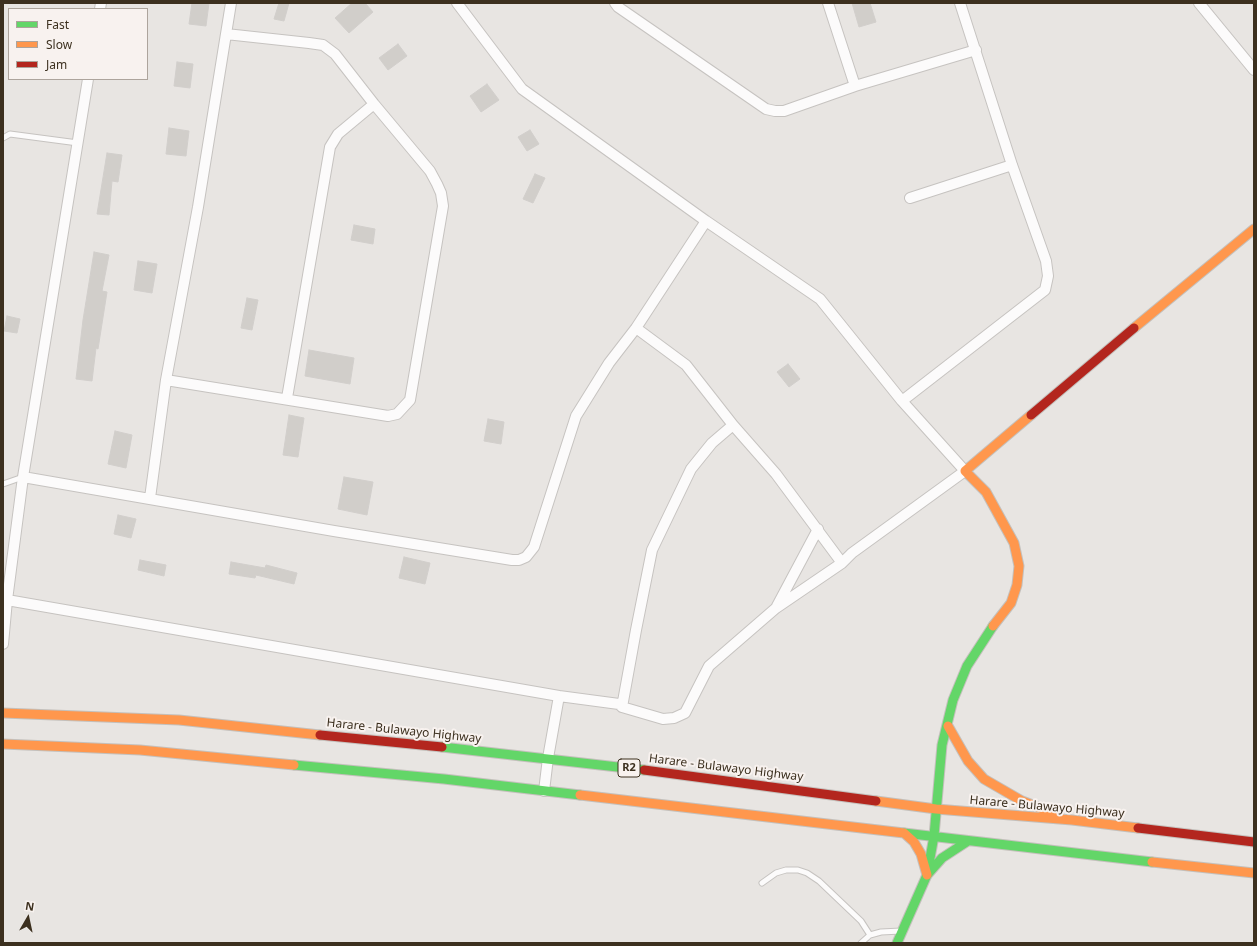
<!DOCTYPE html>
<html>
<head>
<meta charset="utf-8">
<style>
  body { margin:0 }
  #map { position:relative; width:1257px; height:946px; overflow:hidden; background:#e8e5e2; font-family:"Noto Sans",sans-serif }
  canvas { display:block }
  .frame { position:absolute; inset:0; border:4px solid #3c301f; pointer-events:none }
  .legend { position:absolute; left:8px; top:8px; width:140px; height:72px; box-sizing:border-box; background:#f8f2ef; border:1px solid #ada49c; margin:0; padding:5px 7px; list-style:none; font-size:12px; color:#3c301f }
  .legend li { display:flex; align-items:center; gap:8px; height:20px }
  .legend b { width:20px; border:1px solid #ada49c }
  .north { position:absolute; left:8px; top:898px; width:40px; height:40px; -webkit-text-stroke:3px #f8f2ef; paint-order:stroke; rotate:9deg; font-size:11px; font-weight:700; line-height:16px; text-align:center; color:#3c301f }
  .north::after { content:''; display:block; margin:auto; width:14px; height:18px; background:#3c301f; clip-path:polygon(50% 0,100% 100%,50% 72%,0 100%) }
</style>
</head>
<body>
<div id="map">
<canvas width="1257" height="946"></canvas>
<div class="frame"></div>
<ul class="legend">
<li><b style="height:5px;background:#63d668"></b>Fast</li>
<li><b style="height:5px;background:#ff974d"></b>Slow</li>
<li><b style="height:5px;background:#b3261e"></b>Jam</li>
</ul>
<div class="north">N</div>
</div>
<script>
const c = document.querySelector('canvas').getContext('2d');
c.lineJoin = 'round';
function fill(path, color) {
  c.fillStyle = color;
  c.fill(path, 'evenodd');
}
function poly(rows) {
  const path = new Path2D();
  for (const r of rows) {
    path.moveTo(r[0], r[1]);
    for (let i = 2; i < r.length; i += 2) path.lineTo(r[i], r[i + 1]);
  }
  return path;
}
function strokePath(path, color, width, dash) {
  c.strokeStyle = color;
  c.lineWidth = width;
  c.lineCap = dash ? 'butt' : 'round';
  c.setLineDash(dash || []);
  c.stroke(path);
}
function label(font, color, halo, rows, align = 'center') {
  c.font = font + ' "Noto Sans",sans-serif';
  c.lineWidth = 4;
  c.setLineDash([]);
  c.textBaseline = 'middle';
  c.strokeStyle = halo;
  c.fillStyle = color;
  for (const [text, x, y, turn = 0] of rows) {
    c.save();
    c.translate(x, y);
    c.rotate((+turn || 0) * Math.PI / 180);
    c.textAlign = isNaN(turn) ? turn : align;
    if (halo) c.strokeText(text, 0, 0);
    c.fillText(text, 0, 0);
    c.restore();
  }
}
const building = poly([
  [192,3,209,3,206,26,189,24,192,3],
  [279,3,289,3,284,21,274,19,279,3],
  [352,3,365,3,373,12,349,33,335,18,352,3],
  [852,3,870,3,876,22,859,27,852,3],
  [398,44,407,56,388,70,379,58,398,44],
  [177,62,193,64,190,88,174,86,177,62],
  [487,84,499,100,481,112,470,96,487,84],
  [169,128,189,131,186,156,166,154,169,128],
  [530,130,539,144,527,151,518,137,530,130],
  [107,153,122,155,118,182,112,181,109,215,97,214,107,153],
  [535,174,545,178,533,203,523,199,535,174],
  [354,225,375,229,373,244,351,240,354,225],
  [94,252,109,255,102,291,107,292,98,349,96,348,92,381,76,379,83,320,94,252],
  [138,261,157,264,152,293,134,290,138,261],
  [247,298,258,300,252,330,241,328,247,298],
  [7,316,20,319,17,333,4,331,7,316],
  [309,350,354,358,350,384,305,376,309,350],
  [788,364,800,379,789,387,777,372,788,364],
  [289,415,304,418,298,457,283,455,289,415],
  [488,419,504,422,501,444,484,441,488,419],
  [115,431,132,435,126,468,108,464,115,431],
  [344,477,373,482,367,515,338,509,344,477],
  [118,515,136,519,131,538,114,534,118,515],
  [404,557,430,563,425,584,399,578,404,557],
  [140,560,166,565,164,576,138,570,140,560],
  [231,562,265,568,266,565,297,573,294,584,256,575,255,578,229,574,231,562]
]);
const lane = poly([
  [3,138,10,134,78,143],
  [3,484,23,477],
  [762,883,776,873,786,870,798,870,807,873,819,881,861,921,870,935],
  [861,943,870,935,881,932,901,931]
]);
const street = poly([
  [615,3,618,7,766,109,775,111,784,111,855,86,976,50],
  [828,3,855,86],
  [1199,3,1254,70],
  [100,9,101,3],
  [910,198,1012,165],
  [636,328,686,365,733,425,776,474,842,563],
  [166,380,388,416,397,414,410,400,443,206,441,193,437,184,430,171,374,104,335,54,323,45,309,43,226,34],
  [287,398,330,147,338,134,374,104],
  [902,401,1045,290,1048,276,1046,261,1012,165,960,3],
  [23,477,334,531,512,560,519,560,526,557,534,547,576,416,609,363,636,328,706,221],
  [150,498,166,380,198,207,231,3],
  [7,600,559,696,619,704,622,707,663,719,674,718,685,713,709,666,776,608,842,563,852,553,965,471,902,401,820,299,706,221,522,89,457,3],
  [777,606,818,529],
  [3,644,7,600,23,477,88,79],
  [622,707,636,630,652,550,691,469,712,443,733,425],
  [544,791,548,758,559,696]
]);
const fast = poly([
  [442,747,644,770],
  [294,765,444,779,580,795],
  [904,833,1152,862],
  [927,875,942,858,968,841],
  [897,943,927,875,934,836,942,745,953,700,967,666,993,626]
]);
const slow = poly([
  [1134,328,1254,229],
  [993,626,1011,603,1017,585,1019,566,1014,543,986,492,965,471,1031,415],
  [3,713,179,720,320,735],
  [948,726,968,761,984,779,1022,801,1059,815],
  [3,744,140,750,294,765],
  [580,795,904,833],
  [876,801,936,809,1072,820,1138,828],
  [904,833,914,842,921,854,927,875],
  [1152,862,1254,873]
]);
const jam = poly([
  [1031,415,1134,328],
  [320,735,442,747],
  [644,770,876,801],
  [1138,828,1254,842]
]);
const shields = [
  [629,768,22]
];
const shieldNames = [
  ["R2",629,768]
];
const streetNames = [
  ["Harare - Bulawayo Highway",404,731,6],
  ["Harare - Bulawayo Highway",726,768,7],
  ["Harare - Bulawayo Highway",1047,807,5]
];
fill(building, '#d1ceca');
strokePath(building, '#d1cecb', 1);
strokePath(lane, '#c6c3c0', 7);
strokePath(street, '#c6c3c0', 12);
strokePath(fast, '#c4c0bc', 11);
strokePath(slow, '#c4c0bc', 11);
strokePath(jam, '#c4c0bc', 11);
strokePath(lane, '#fcfbfb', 5);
strokePath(street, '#fcfbfb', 10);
strokePath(fast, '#63d668', 9);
strokePath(slow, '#ff974d', 9);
strokePath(jam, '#b3261e', 9);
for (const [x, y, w] of shields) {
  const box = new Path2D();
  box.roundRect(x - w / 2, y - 9, w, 18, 3);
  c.fillStyle = '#f8f2ef';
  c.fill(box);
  strokePath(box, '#3c301f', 1);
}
label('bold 11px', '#3c301f', null, shieldNames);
label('12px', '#3c301f', '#f8f2ef', streetNames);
</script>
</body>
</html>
